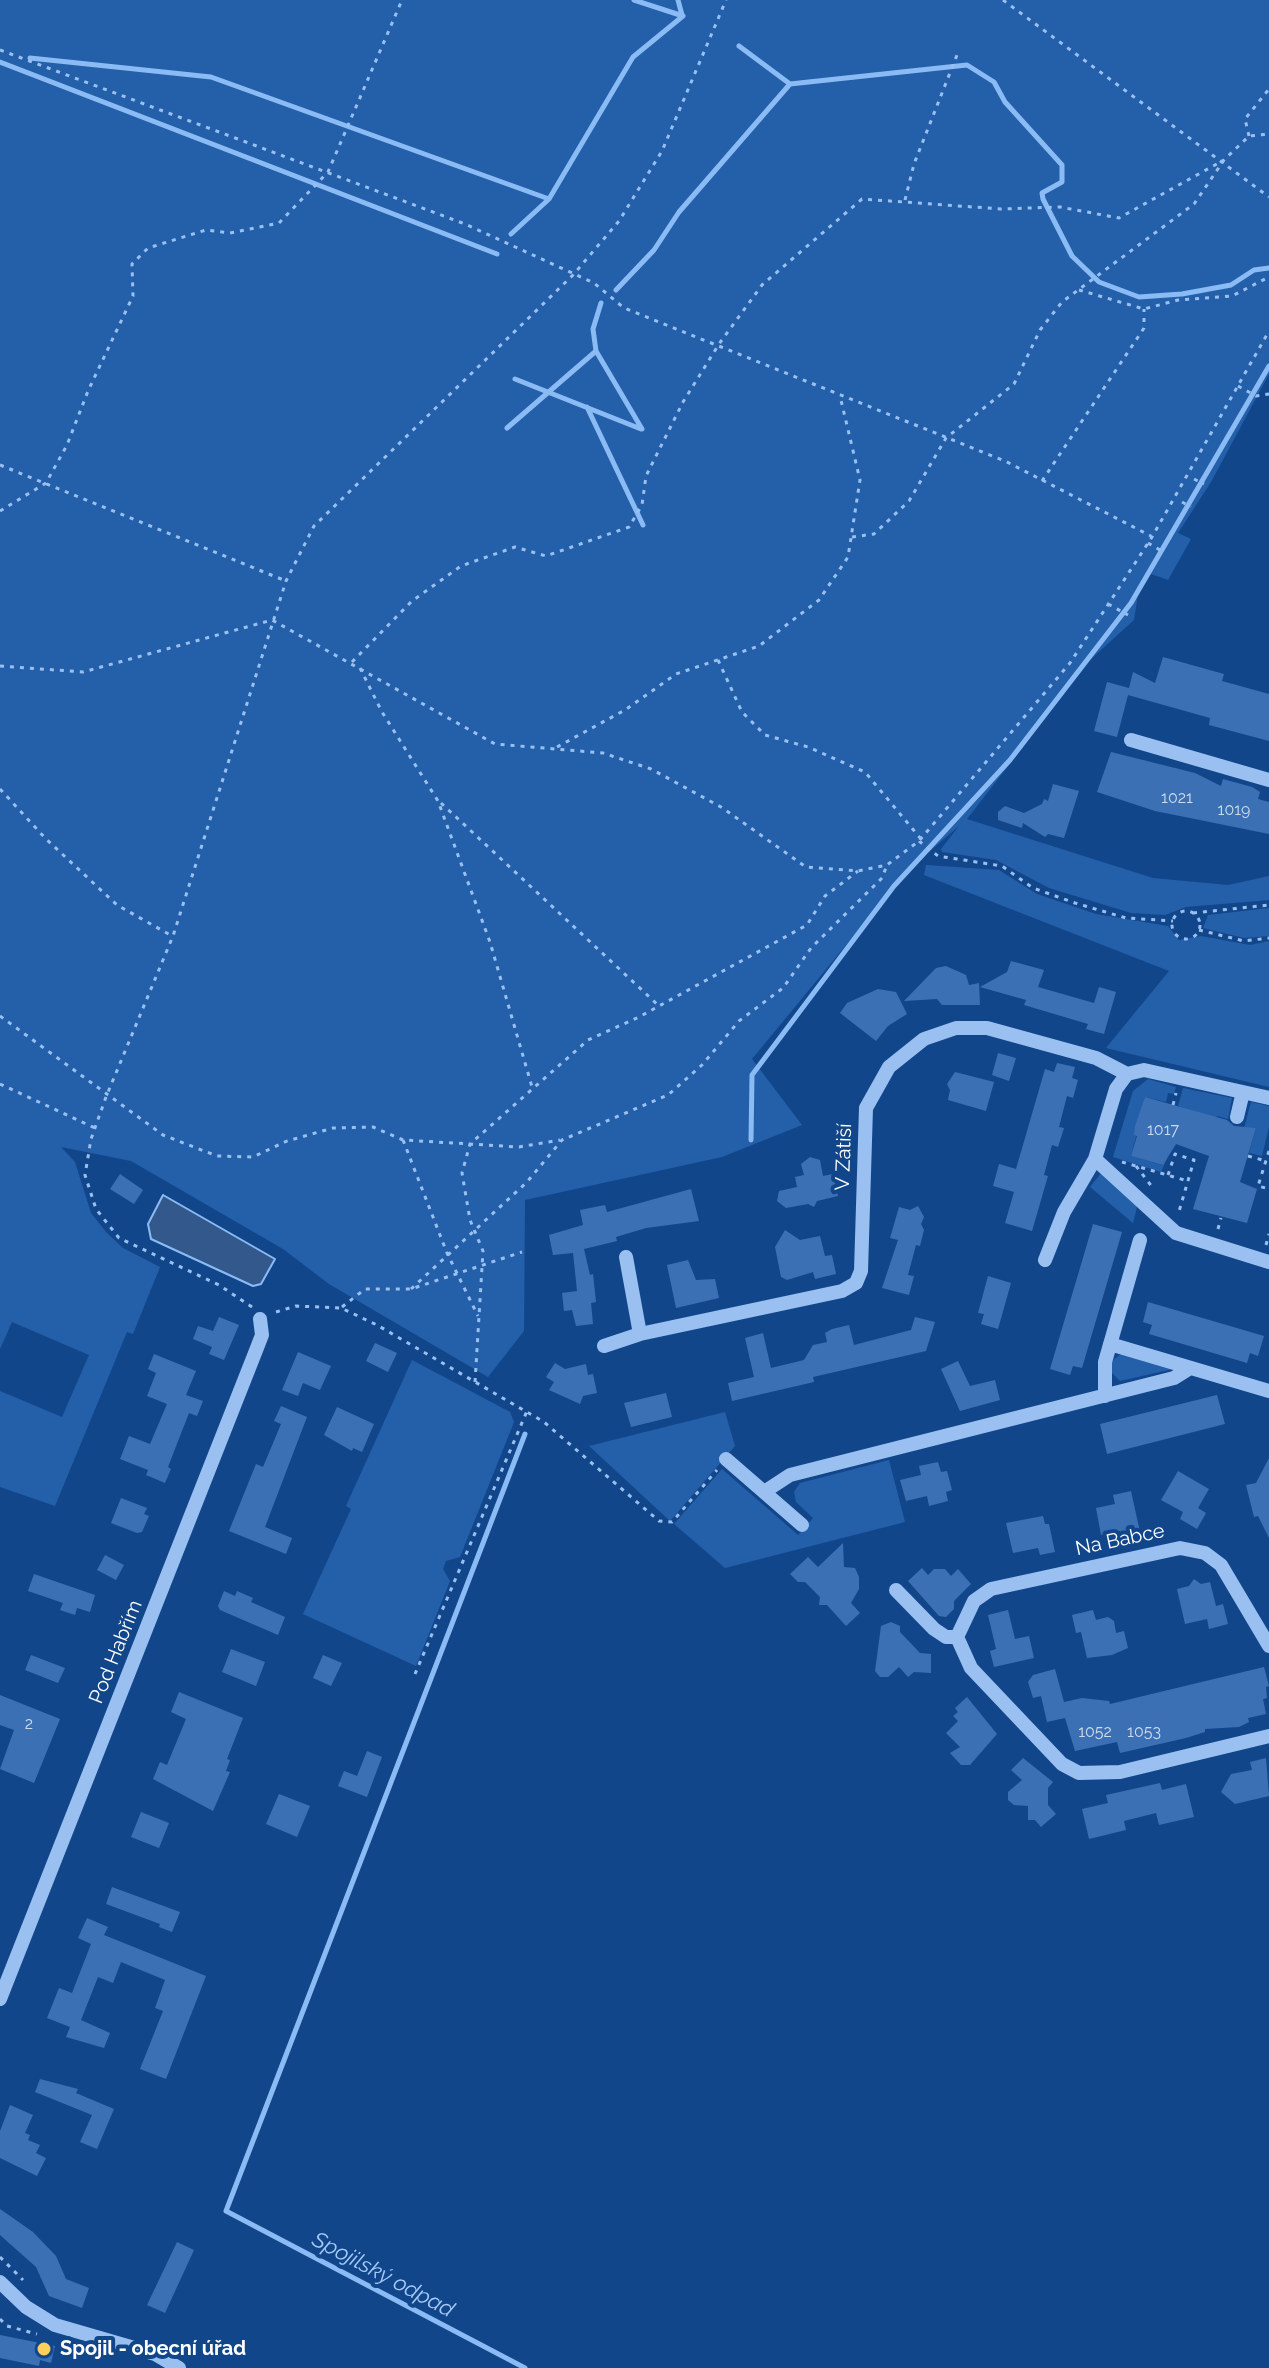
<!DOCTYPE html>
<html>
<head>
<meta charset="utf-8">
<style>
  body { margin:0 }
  canvas { display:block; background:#12468a }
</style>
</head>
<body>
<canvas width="1269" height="2368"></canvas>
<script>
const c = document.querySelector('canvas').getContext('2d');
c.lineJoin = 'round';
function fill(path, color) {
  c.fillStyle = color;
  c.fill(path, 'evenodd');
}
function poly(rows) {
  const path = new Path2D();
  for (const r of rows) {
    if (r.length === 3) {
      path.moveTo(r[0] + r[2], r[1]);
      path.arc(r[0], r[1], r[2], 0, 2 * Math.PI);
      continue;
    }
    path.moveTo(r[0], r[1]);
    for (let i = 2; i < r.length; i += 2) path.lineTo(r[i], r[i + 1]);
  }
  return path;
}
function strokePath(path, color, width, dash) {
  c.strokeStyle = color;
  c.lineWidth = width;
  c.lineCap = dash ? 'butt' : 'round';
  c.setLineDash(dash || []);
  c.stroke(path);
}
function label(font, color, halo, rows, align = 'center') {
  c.font = font + ' Raleway,sans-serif';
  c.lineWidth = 8;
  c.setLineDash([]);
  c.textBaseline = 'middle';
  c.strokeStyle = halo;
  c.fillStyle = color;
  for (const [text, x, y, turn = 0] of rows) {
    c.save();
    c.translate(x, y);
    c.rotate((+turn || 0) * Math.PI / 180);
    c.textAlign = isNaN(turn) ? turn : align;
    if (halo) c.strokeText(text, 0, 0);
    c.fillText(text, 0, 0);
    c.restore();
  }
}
const green = poly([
  [0,0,1269,0,1269,374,1211,482,1178,533,1191,539,1168,580,1151,574,1138,594,1134,620,1091,659,967,819,1153,878,1228,885,1269,876,1269,900,1186,907,1165,915,1131,913,1049,888,996,860,942,852,941,849,959,826,908,870,752,1059,802,1125,722,1157,525,1200,524,1331,488,1377,329,1284,283,1249,131,1161,61,1147,75,1162,91,1213,106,1232,123,1248,160,1267,133,1334,127,1332,55,1506,0,1487,0,1391,62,1417,89,1355,12,1322,0,1349],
  [926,865,999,870,1037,894,1096,914,1168,926,1179,940,1201,936,1250,945,1269,941,1269,1087,1106,1048,1169,971,924,875],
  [1269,908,1269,936,1244,938,1203,928,1208,915],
  [1148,1079,1176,1087,1174,1094,1168,1093,1166,1102,1145,1097,1142,1116,1138,1116,1141,1117,1131,1156,1162,1165,1165,1156,1168,1156,1161,1172,1113,1157,1133,1091],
  [1183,1088,1232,1098,1228,1119,1217,1116,1216,1119,1178,1106],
  [1251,1102,1269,1106,1269,1127,1262,1156,1249,1153,1256,1128,1244,1128],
  [1101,1173,1137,1207,1133,1223,1090,1187],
  [1121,1354,1173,1369,1120,1381,1111,1372,1112,1361],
  [412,1360,510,1412,514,1422,460,1557,446,1561,443,1569,450,1581,416,1666,303,1614,351,1509,346,1506],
  [725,1412,735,1446,670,1521,589,1446],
  [889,1460,905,1522,725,1568,674,1524,722,1469,798,1535,813,1518,796,1502,794,1492,800,1483]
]);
const water = poly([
  [163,1195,275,1259,261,1284,253,1286,151,1239,148,1224,163,1195]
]);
const stream = poly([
  [634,0,683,16],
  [678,0,682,15],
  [739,46,790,84,967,65,994,82,1005,102,1062,165,1062,182,1042,193,1043,199,1072,256,1099,282,1139,297,1182,294,1231,285,1254,270,1269,268],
  [30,58,211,77,549,199],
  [0,62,497,254],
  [511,234,549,199,633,57,683,16],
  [616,290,654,250,679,212,790,84],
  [601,303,593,329,596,351,642,429],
  [515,379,641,429],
  [587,407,643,525],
  [507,428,596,351],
  [751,1140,752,1075,894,886,1010,760,1131,603,1269,366],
  [525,2368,226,2211,525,1434]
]);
const building = poly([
  [1163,657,1224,674,1222,681,1269,694,1269,741,1209,725,1210,718,1128,695,1117,737,1094,731,1107,682,1129,688,1133,672,1155,683],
  [1111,752,1195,773,1221,786,1223,779,1252,787,1260,792,1258,799,1269,802,1269,834,1155,811,1097,792],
  [1053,784,1079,791,1064,838,1048,834,1045,837,1023,823,1022,828,998,820,998,812,1005,806,1024,813,1042,804,1044,799,1048,801],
  [1011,961,1044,970,1038,987,1094,1003,1099,987,1116,992,1104,1034,1086,1029,1088,1024,1024,1005,1026,1000,980,987,1007,972],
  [946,966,966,975,969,985,979,983,980,1005,942,1005,937,999,904,1001,936,968],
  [878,989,896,992,907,1014,888,1026,876,1041,840,1013,847,1003],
  [998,1053,1016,1058,1009,1081,992,1075],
  [1057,1063,1075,1067,1072,1078,1078,1080,1073,1098,1067,1096,1059,1127,1064,1128,1058,1147,1052,1145,1044,1175,1048,1176,1032,1231,1005,1223,1014,1192,993,1186,999,1164,1016,1169,1045,1069,1054,1072],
  [955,1072,994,1082,986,1111,948,1100,950,1090,947,1084],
  [1145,1097,1227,1120,1234,1126,1256,1128,1240,1182,1257,1189,1247,1223,1193,1209,1209,1156,1176,1144,1163,1165,1131,1156,1137,1136,1134,1135,1135,1126],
  [810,1157,820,1160,823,1176,833,1174,838,1196,817,1201,814,1207,808,1204,786,1208,777,1201,779,1191,797,1187,795,1177,804,1175,801,1164],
  [120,1174,143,1190,134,1204,110,1189],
  [691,1189,699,1221,646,1228,616,1237,617,1241,584,1249,590,1275,593,1274,596,1302,591,1303,593,1324,576,1326,572,1310,564,1311,562,1293,577,1291,573,1253,553,1255,549,1235,583,1225,580,1210,605,1205,607,1212],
  [918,1206,924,1217,921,1224,924,1230,920,1246,916,1245,908,1275,914,1276,909,1295,882,1288,898,1240,890,1238,899,1207,910,1210],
  [1093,1224,1122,1232,1082,1368,1073,1366,1070,1375,1050,1369],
  [785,1230,800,1240,820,1236,825,1256,832,1255,836,1274,815,1279,813,1272,787,1280,781,1277,775,1247],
  [688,1260,696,1280,715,1279,719,1298,676,1308,667,1265],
  [988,1276,1011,1283,998,1329,981,1324,984,1314,978,1313],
  [1148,1302,1264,1336,1258,1356,1250,1353,1247,1363,1149,1334,1152,1325,1143,1322],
  [219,1317,239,1325,224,1360,209,1354,212,1347,193,1339,198,1326,213,1331],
  [915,1317,935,1322,926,1351,813,1377,814,1382,732,1401,728,1383,754,1377,745,1338,763,1333,771,1368,804,1360,813,1345,827,1342,825,1333,832,1329,849,1325,854,1345,911,1330],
  [375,1343,397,1353,388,1372,366,1361],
  [298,1352,331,1366,320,1390,303,1383,298,1396,282,1390],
  [154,1354,196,1371,186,1395,203,1401,197,1416,189,1413,168,1467,171,1469,165,1483,146,1475,148,1470,120,1459,129,1436,150,1444,167,1404,147,1396,156,1373,148,1369],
  [958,1361,970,1386,995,1380,1000,1400,960,1411,941,1369],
  [555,1363,565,1369,586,1364,588,1375,593,1374,597,1393,583,1396,580,1404,549,1390,554,1382,546,1377],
  [666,1393,672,1417,631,1427,624,1403],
  [1217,1395,1225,1424,1107,1454,1100,1424],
  [281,1406,307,1417,265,1527,292,1538,286,1554,229,1531,256,1464,263,1467,281,1424,274,1421],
  [337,1407,374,1424,362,1452,353,1448,352,1451,324,1435],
  [1269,1458,1269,1538,1258,1516,1254,1517,1246,1485,1256,1483],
  [938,1462,941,1472,947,1471,952,1490,946,1492,948,1501,929,1506,927,1496,906,1501,900,1480,921,1475,919,1466],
  [1178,1471,1209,1489,1198,1508,1206,1513,1197,1529,1180,1519,1183,1512,1161,1500],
  [1131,1491,1140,1532,1121,1536,1120,1531,1101,1535,1096,1508,1115,1504,1113,1495],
  [121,1498,147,1508,144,1514,149,1516,142,1532,137,1533,111,1523],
  [1043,1516,1045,1524,1049,1524,1055,1552,1040,1555,1038,1548,1013,1553,1006,1523],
  [843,1543,844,1567,855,1568,859,1577,859,1589,851,1603,860,1613,846,1626,827,1605,819,1605,820,1597,805,1582,798,1582,790,1574,808,1557,818,1567],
  [105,1555,124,1565,116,1580,97,1570],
  [922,1568,928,1575,934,1569,945,1569,951,1576,958,1569,971,1584,954,1601,954,1609,946,1617,939,1616,908,1581],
  [34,1574,95,1595,90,1612,77,1608,75,1615,60,1610,63,1603,28,1591],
  [1194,1579,1201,1584,1210,1582,1216,1606,1223,1604,1228,1624,1209,1629,1207,1619,1185,1624,1177,1589,1189,1586],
  [224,1591,235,1596,237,1591,253,1598,251,1602,285,1617,278,1635,220,1610,218,1606],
  [1008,1610,1015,1639,1029,1636,1034,1658,994,1667,990,1651,996,1649,988,1615],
  [1093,1610,1096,1620,1108,1617,1114,1621,1116,1633,1124,1631,1128,1648,1112,1655,1087,1658,1081,1632,1076,1633,1072,1615],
  [891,1622,900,1626,900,1632,920,1653,931,1654,931,1673,914,1672,908,1677,899,1667,888,1677,880,1677,875,1671,881,1626],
  [231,1649,265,1662,256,1686,222,1672],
  [31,1655,65,1668,58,1683,25,1670],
  [323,1655,342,1663,331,1686,313,1678],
  [1264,1667,1269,1686,1266,1687,1267,1698,1263,1699,1266,1714,1248,1718,1249,1722,1239,1727,1205,1729,1205,1732,1186,1738,1120,1753,1117,1742,1075,1751,1065,1718,1047,1722,1041,1696,1033,1698,1028,1682,1033,1675,1055,1669,1064,1702,1082,1698,1109,1701,1110,1704],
  [179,1692,243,1718,227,1759,230,1760,226,1771,230,1772,213,1811,153,1779,160,1762,167,1765,186,1719,171,1712],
  [0,1695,60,1719,34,1783,0,1769,14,1730,0,1725],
  [967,1697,997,1734,970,1765,961,1765,950,1753,960,1747,946,1733,958,1721,953,1716,958,1712,955,1708],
  [367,1751,382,1757,367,1797,338,1786,344,1771,357,1776],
  [1023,1758,1053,1782,1048,1788,1048,1805,1056,1814,1041,1827,1035,1820,1028,1820,1028,1806,1014,1805,1008,1800,1008,1792,1022,1780,1011,1770],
  [1266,1758,1269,1796,1235,1804,1221,1792,1231,1774,1252,1770,1250,1762],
  [1160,1783,1162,1790,1186,1784,1194,1817,1159,1825,1156,1813,1124,1821,1126,1830,1089,1839,1082,1809,1108,1803,1106,1795],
  [279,1794,310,1806,297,1837,266,1824],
  [141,1812,169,1823,159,1848,131,1837],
  [112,1887,180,1912,172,1932,159,1927,160,1924,106,1904],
  [87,1918,108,1927,104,1935,206,1976,166,2079,140,2069,163,2011,155,2008,165,1980,121,1962,113,1983,98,1977,81,2020,110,2033,104,2048,66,2037,70,2027,47,2018,59,1988,72,1993,91,1944,78,1938],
  [40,2079,78,2089,76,2093,114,2109,97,2149,80,2142,92,2115,35,2092],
  [10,2105,33,2115,25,2133,30,2135,28,2140,40,2145,36,2153,46,2158,37,2176,0,2158,0,2131],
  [0,2209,33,2232,56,2256,66,2279,89,2288,82,2308,49,2296,36,2267,0,2235],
  [177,2242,194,2250,165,2313,147,2305],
  [0,2335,55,2346,51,2363,40,2360,39,2366,0,2358]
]);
const path = poly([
  [1003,0,1269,197],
  [0,50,465,224,594,283,624,308,1005,461,1151,536],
  [1249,136,1245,119,1269,89],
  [905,200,914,164,957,55],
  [1079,290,1144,309,1178,300,1232,296,1269,277],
  [1238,386,1256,396,1269,394],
  [0,465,286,581],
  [1194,479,1204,484],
  [1042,481,1144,328,1144,309],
  [1182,502,1191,507],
  [0,511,46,483,67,445,88,391,133,296,132,264,148,248,206,230,230,233,279,223,328,172,402,0],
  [852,537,874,534,909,501,946,438,1014,384,1040,330,1062,302,1194,204,1224,160,1249,136,1269,134],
  [1148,543,1165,553],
  [1108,604,1128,615],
  [718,660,742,712,765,735,808,747,865,772,921,839],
  [352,662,412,601,461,566,515,547,546,556,629,527,642,505,646,476,683,402,719,344,762,285,862,199,1001,209,1060,207,1119,218,1224,160],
  [0,666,83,672,272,620,495,744,603,753,651,769,721,807,806,867,858,871,887,865,919,841,1070,663,1152,537,1269,331],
  [360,668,382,712,438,801,490,942,532,1087],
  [557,747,625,710,676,674,759,646,819,600,848,557,860,480,840,396],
  [0,789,46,839,117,905,172,936],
  [441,803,658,1005],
  [919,841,938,856,1002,866,1033,888,1075,903,1126,918,1173,921],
  [1186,925,14],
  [1193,913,1269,905],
  [1199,930,1244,941,1269,938],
  [0,1016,163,1135,217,1156,253,1157,287,1141,333,1128,373,1127,403,1140,470,1144,519,1147,560,1140],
  [0,1084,95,1128],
  [1173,1105,1176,1093],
  [403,1140,447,1253,478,1316],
  [1269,1151,1258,1186,1269,1189],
  [1248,1156,1266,1161],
  [1122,1162,1188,1181],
  [1136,1166,1153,1188],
  [1168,1175,1175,1154,1194,1160,1178,1215],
  [1218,1229,1221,1218],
  [1266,1245,1269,1234],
  [411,1289,527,1182,562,1140,668,1095,702,1065,739,1021,783,988,811,948,882,878,887,865],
  [252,1307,219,1285,119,1238,96,1209,85,1175,91,1139,106,1097,173,936,286,581,314,526,573,275,619,221,662,151,726,0],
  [342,1307,365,1289,411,1289,522,1252],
  [276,1312,296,1306,341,1308,377,1325,544,1422,659,1521,672,1522,717,1470],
  [475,1382,483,1251,470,1220,462,1173,470,1144,588,1040,639,1017,807,925,825,896,858,871],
  [415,1674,527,1411],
  [0,2257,23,2280],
  [0,2319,7,2326,37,2334]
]);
const minor = poly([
  [1131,740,1269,780],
  [1237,1117,1243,1092],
  [1095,1159,1176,1233,1269,1262],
  [626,1257,640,1334],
  [1045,1260,1064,1212,1095,1159,1116,1089,1127,1074,1144,1070,1269,1098],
  [1110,1344,1269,1391],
  [604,1346,640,1334,842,1291,856,1283,861,1271,866,1108,889,1067,924,1039,956,1028,987,1028,1096,1058,1127,1074],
  [1105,1396,1105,1362,1140,1240],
  [726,1459,802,1525],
  [764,1492,790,1475,1174,1378,1190,1368],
  [896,1590,934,1629,946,1637,957,1637],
  [1269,1646,1221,1565,1205,1553,1180,1548,991,1589,974,1601,957,1637,971,1668,1062,1764,1079,1773,1120,1772,1269,1736],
  [0,1999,255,1353,262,1335,260,1319],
  [0,2282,26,2307,55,2325,155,2354,179,2368]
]);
const markers = [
  [44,2349,8,"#ffd059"]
];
const numberNames = [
  ["1021",1177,798],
  ["1019",1234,810],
  ["1017",1163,1130],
  ["2",29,1724],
  ["1052",1095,1732],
  ["1053",1144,1732]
];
const streetNames = [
  ["V Zátiší",844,1157,-88],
  ["Na Babce",1120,1540,-12],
  ["Pod Habřím",116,1652,-68]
];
const poiNames = [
  ["Spojil - obecní úřad",60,2349]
];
const waterNames = [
  ["Spojilský odpad",383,2275,28]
];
fill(green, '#245faa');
fill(water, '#33598c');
strokePath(water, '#8bbbf4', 2);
strokePath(stream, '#8bbbf4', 5);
fill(building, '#3b70b4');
strokePath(path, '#99c0f1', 3, [4, 6]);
strokePath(minor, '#99c0f1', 14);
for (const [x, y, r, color] of markers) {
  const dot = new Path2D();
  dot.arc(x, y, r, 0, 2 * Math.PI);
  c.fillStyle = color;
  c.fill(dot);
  strokePath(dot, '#12468a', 3);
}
label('16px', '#cedbec', null, numberNames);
label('20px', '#fff', '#12468a', streetNames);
label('bold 20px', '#fff', '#12468a', poiNames, 'left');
label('italic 22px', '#a5caf8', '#12468a', waterNames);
</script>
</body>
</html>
